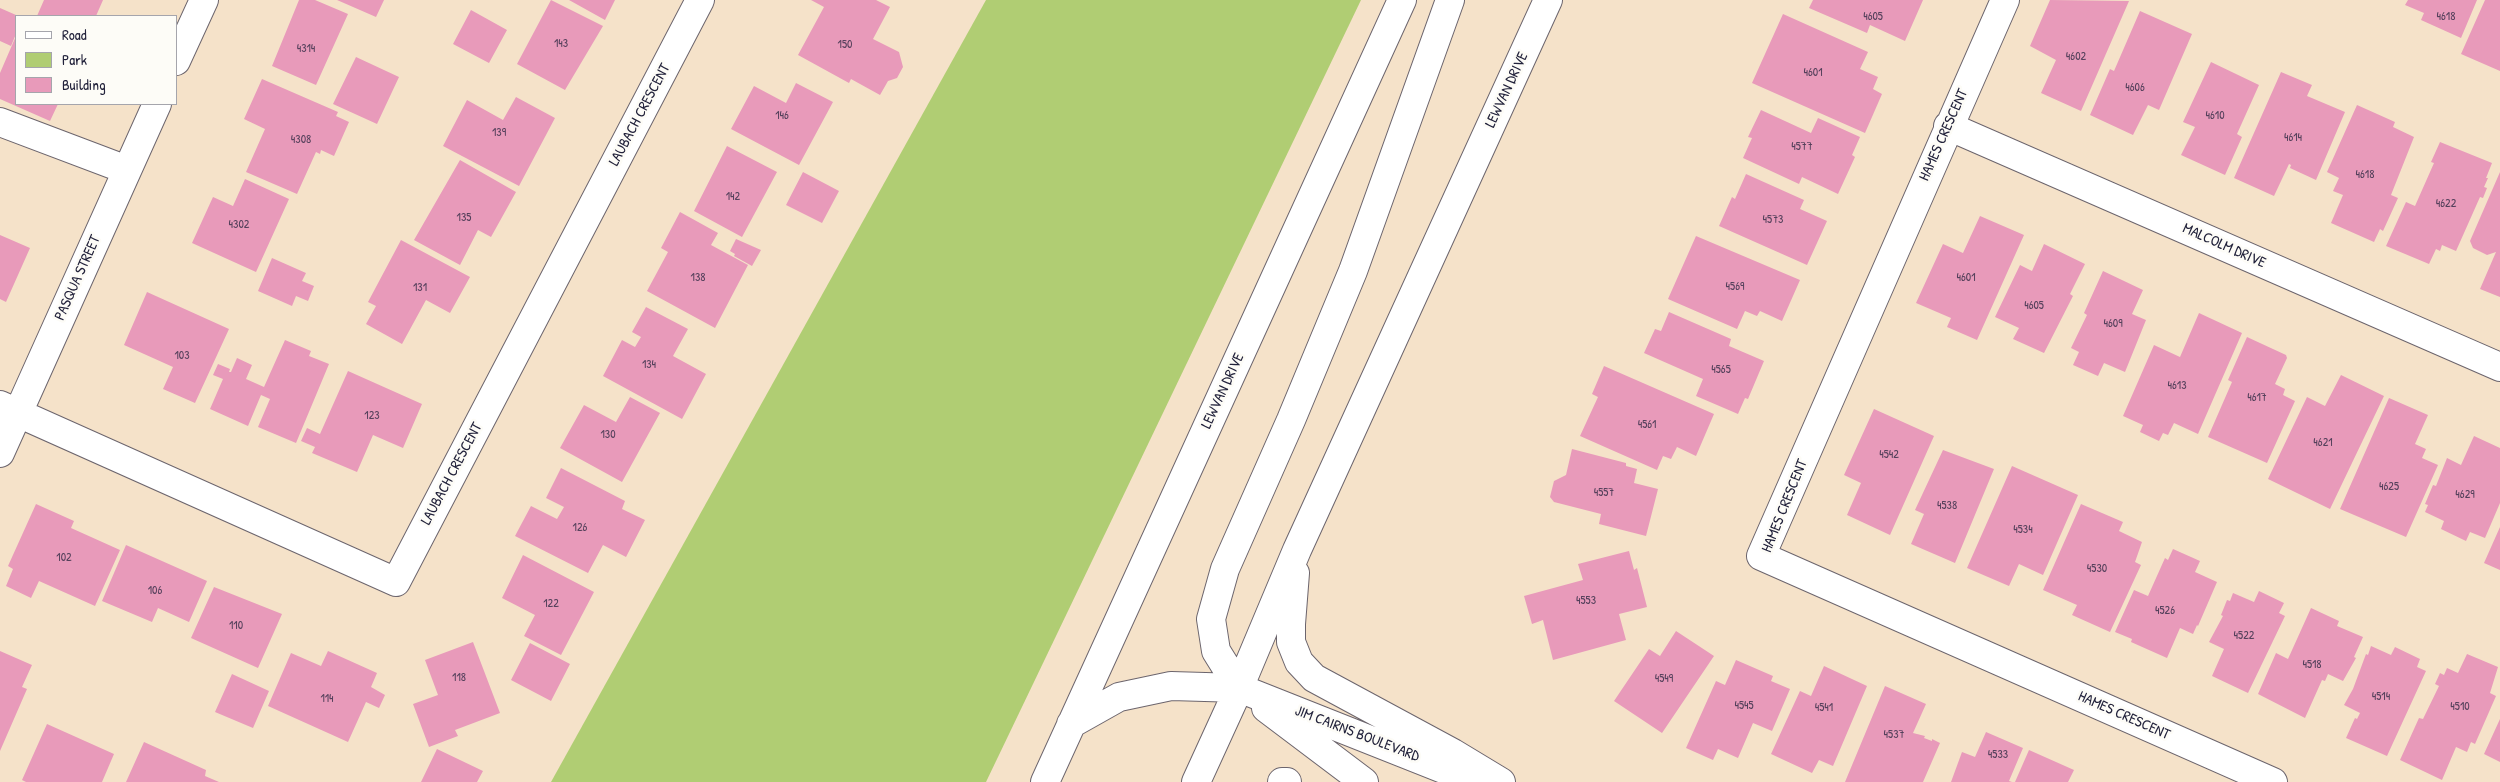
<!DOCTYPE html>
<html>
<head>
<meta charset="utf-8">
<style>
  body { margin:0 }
  #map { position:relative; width:2500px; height:782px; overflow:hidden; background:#f5e2c9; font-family:"Patrick Hand",sans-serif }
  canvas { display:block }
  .legend { position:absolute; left:15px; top:15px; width:162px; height:90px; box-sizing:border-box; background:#fdfcf7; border:1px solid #a5a5ac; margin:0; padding:6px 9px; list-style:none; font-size:15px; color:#22223b }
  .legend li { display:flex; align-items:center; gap:10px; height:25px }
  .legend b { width:25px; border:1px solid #a5a5ac }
</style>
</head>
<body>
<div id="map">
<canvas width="2500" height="782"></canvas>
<ul class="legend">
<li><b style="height:6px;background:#fff"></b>Road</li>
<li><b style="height:14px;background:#b0cd73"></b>Park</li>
<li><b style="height:14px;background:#e89aba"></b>Building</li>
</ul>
</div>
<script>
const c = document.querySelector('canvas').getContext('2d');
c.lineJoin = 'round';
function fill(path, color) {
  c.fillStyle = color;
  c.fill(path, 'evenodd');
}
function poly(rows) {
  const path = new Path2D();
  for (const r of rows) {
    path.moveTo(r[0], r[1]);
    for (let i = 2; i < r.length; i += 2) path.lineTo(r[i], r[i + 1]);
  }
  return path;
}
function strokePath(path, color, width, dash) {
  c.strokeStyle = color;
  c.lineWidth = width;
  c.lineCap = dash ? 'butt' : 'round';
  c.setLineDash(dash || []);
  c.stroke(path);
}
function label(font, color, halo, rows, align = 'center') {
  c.font = font + ' "Patrick Hand",sans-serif';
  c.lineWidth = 5;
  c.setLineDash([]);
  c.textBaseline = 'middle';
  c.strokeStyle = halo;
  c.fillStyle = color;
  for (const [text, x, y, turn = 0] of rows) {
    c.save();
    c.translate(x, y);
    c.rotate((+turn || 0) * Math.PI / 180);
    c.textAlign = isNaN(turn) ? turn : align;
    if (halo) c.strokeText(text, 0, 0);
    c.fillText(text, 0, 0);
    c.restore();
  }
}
const green = poly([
  [986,0,1361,0,986,782,551,782]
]);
const building = poly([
  [44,0,103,0,96,16,37,16],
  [299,0,315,0,348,14,316,85,272,66],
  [337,0,384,0,376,17],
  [551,0,603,26,565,90,517,64],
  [569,0,615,0,605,20],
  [811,0,876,0,890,7,873,39,899,52,903,67,897,78,888,81,880,95,851,79,849,83,798,55,824,7],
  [1813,0,1923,0,1905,41,1870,25,1867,33,1809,8],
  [2050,0,2129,1,2081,111,2041,93,2056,60,2030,46],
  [2408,0,2477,0,2461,38,2421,20,2424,13,2405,5],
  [2485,0,2500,0,2500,71,2461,54],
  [0,8,16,15,16,34,11,46,0,41],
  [471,10,507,30,489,63,453,44],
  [2140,11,2192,34,2159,110,2148,105,2133,135,2090,115,2110,69,2114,71],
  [1783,14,1868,52,1860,69,1878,77,1873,89,1882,94,1865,133,1752,83],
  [16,36,16,104,58,104,50,121,0,99,0,73],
  [356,57,399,77,377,124,333,104],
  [2211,62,2259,85,2237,134,2242,137,2225,175,2181,155,2195,127,2183,122],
  [2281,72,2312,85,2307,96,2345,112,2316,180,2290,168,2291,165,2289,164,2274,196,2234,178],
  [262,79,338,112,336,116,349,122,334,156,321,150,320,154,316,152,297,194,246,172,265,129,244,119],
  [796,83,833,102,799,165,731,129,754,86,786,103],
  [516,97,555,118,519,186,443,146,467,100,503,120],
  [2357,105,2395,122,2393,127,2414,137,2391,195,2398,198,2383,231,2380,229,2374,242,2331,223,2343,195,2333,191,2339,178,2327,172],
  [1761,110,1811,133,1818,118,1860,137,1852,155,1855,157,1838,194,1802,177,1799,184,1743,158,1752,138,1748,137],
  [2440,142,2492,163,2486,178,2488,178,2484,187,2487,188,2483,198,2480,197,2456,251,2442,245,2440,251,2436,249,2429,264,2386,246,2406,202,2415,206,2434,163,2431,162],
  [727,146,777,172,742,237,694,211],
  [460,160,516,192,491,237,478,230,460,265,414,240],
  [803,172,839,191,822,223,786,205],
  [2500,172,2500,297,2480,289,2496,252,2487,255,2473,248,2470,241],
  [1746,174,1804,200,1800,209,1827,221,1807,265,1719,226,1732,197,1735,199],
  [245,179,289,199,256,272,192,243,213,197,233,206],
  [680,212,718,233,711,245,748,265,715,328,647,291,668,252,661,248],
  [1980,216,2024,235,1977,340,1947,327,1951,318,1916,303,1943,244,1963,253],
  [0,235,30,248,6,302,0,299],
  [1696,236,1800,280,1782,321,1760,311,1757,316,1745,311,1737,329,1668,299],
  [736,239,761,250,752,266,734,256,735,254,730,251],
  [401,240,470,277,450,313,426,300,402,344,366,324,376,306,368,302],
  [2044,244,2085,264,2070,294,2073,296,2044,353,2013,339,2019,328,1995,317,2020,265,2032,271],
  [272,258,306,273,302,281,314,286,308,301,296,296,292,306,258,291],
  [2103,271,2143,290,2132,314,2146,320,2125,372,2104,363,2098,376,2073,365,2079,352,2071,348,2087,315,2084,313],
  [147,292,229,329,195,403,163,389,173,367,124,345],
  [646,307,688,329,673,356,706,374,682,419,603,376,622,340,635,347,641,337,632,332],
  [1669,312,1731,339,1729,346,1764,361,1748,399,1745,398,1738,414,1696,396,1703,379,1644,353,1655,329,1661,331],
  [2199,313,2242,333,2198,434,2174,423,2168,435,2163,433,2159,441,2140,432,2143,425,2123,416,2154,345,2180,357],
  [2247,337,2286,355,2287,358,2275,384,2285,389,2283,395,2295,401,2267,463,2208,437,2232,382,2228,380],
  [285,340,311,351,309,356,329,364,296,443,258,427,270,399,261,395,248,426,210,409,223,379,213,375,218,364,230,369,229,372,231,372,237,358,252,365,246,379,264,387],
  [1604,366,1714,414,1696,456,1677,447,1671,459,1663,456,1657,470,1580,436,1598,397,1592,394],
  [348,371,422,404,403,448,373,435,357,472,312,453,315,447,301,441,307,428,320,434],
  [2341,375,2384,396,2330,509,2268,479,2307,397,2325,406],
  [630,397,660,413,622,482,560,448,584,405,616,422],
  [2389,398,2428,415,2415,444,2426,449,2422,458,2438,465,2406,537,2340,509],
  [1874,409,1934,436,1890,535,1847,515,1861,483,1844,475],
  [2474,436,2500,448,2500,503,2485,538,2470,532,2466,541,2441,529,2444,521,2425,512,2428,505,2425,504,2433,485,2436,486,2447,458,2461,465],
  [1572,449,1626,463,1626,466,1637,469,1634,483,1658,489,1646,536,1599,524,1601,514,1554,502,1550,497,1554,481,1566,475],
  [1943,450,1994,469,1955,563,1911,544,1924,514,1915,510],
  [2012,466,2078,495,2043,575,2019,564,2009,586,1967,568],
  [561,468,625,501,622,509,645,520,626,557,603,545,588,573,515,536,531,506,557,519,564,507,546,498],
  [36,504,74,521,71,528,120,550,95,606,39,581,31,598,6,586,13,569,8,566],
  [2081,504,2123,522,2119,531,2142,542,2135,562,2141,565,2110,632,2072,615,2077,605,2043,590],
  [2500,527,2500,570,2484,563],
  [126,545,207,581,189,622,158,608,152,622,102,601],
  [2173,549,2200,561,2195,572,2217,582,2198,626,2197,625,2193,634,2180,628,2167,658,2131,642,2132,639,2115,632,2134,590,2148,596,2165,558,2168,560],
  [1629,551,1634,570,1637,568,1647,607,1619,614,1626,640,1553,660,1543,620,1532,624,1524,596,1583,580,1578,564],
  [523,555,594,592,561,655,524,636,535,615,502,598],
  [214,587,282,614,258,668,191,638],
  [2259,591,2284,603,2279,613,2285,616,2248,693,2212,676,2224,649,2209,642,2223,616,2221,615,2227,600,2230,601,2233,593,2254,602],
  [2311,608,2339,621,2337,626,2363,637,2354,657,2356,658,2343,681,2328,674,2325,681,2322,680,2305,718,2258,694,2276,653,2288,659],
  [1676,631,1714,656,1662,733,1614,701,1649,649,1660,656],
  [473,642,500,713,455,730,458,736,429,747,413,704,438,695,425,660],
  [530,643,570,664,551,701,511,680],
  [2371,646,2391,655,2395,647,2420,659,2417,667,2426,671,2387,756,2346,738,2355,718,2357,719,2360,713,2344,705,2353,689,2366,654,2368,655],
  [0,651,32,665,22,687,27,689,0,751],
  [328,651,377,673,371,687,385,695,379,708,366,702,348,742,268,706,291,653,321,666],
  [2467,654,2498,667,2490,693,2496,696,2475,744,2471,742,2467,752,2456,747,2442,780,2400,760,2419,718,2423,719,2439,686,2435,684,2440,673,2444,675,2447,668,2458,673],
  [1736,660,1773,676,1771,681,1790,689,1772,731,1753,723,1738,758,1718,749,1713,760,1686,748,1716,681,1725,685],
  [1824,666,1867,686,1833,766,1819,760,1812,773,1771,754,1800,691,1811,696],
  [232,674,269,691,253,728,215,712],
  [1885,686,1926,704,1913,733,1925,736,1924,738,1932,741,1932,739,1940,743,1923,782,1845,782],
  [2500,719,2500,762,2484,754],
  [47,724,114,754,102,782,26,782,22,780],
  [1986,732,2023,748,2009,781,2012,782,1951,782,1962,752,1975,757],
  [144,742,206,770,205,776,219,782,126,782],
  [437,749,483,771,477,782,421,782],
  [2029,750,2074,770,2068,782,2015,782]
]);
const minor = poly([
  [2005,0,1761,556,2273,782],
  [176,61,204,0],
  [0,122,127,170],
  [1948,126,2500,367],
  [0,405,396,582,700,0],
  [0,453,157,104],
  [1291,624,1291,642,1299,662,1314,678,1453,753,1501,782],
  [1239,688,1466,778],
  [1266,708,1364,782],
  [1282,782,1287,782]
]);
const major = poly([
  [1291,624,1295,573],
  [1239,688,1216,651,1211,619,1225,569,1291,420,1353,271,1450,0],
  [1071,724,1119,697,1171,686,1239,688],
  [1045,782,1402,0],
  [1196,782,1239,688,1297,550,1548,0]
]);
const numberNames = [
  ["4605",1873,17],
  ["4618",2446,17],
  ["143",561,44],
  ["150",845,45],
  ["4314",306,49],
  ["4602",2076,57],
  ["4601",1813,73],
  ["4606",2135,88],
  ["146",782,116],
  ["4610",2215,116],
  ["139",499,133],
  ["4614",2293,138],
  ["4308",301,140],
  ["4577",1802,147],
  ["4618",2365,175],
  ["142",733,197],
  ["4622",2446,204],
  ["135",464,218],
  ["4573",1773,220],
  ["4302",239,225],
  ["138",698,278],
  ["4601",1966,278],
  ["4569",1735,287],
  ["131",420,288],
  ["4605",2034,306],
  ["4609",2113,324],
  ["103",182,356],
  ["134",649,365],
  ["4565",1721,370],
  ["4613",2177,386],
  ["4617",2257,398],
  ["123",372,416],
  ["4561",1647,425],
  ["130",608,435],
  ["4621",2323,443],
  ["4542",1889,455],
  ["4625",2389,487],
  ["4557",1604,493],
  ["4629",2465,495],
  ["4538",1947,506],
  ["126",580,528],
  ["4534",2023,530],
  ["102",64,558],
  ["4530",2097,569],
  ["106",155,591],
  ["4553",1586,601],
  ["122",551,604],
  ["4526",2165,611],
  ["110",236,626],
  ["4522",2244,636],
  ["4518",2312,665],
  ["118",459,678],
  ["4549",1664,679],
  ["4514",2381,697],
  ["114",327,699],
  ["4545",1744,706],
  ["4510",2460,707],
  ["4541",1824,708],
  ["4537",1894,735],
  ["4533",1998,755]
];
const streetNames = [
  ["LEWVAN DRIVE",1507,90,-65],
  ["LAUBACH CRESCENT",640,115,-62],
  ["HAMES CRESCENT",1944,135,-66],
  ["MALCOLM DRIVE",2224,246,24],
  ["PASQUA STREET",78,278,-66],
  ["LEWVAN DRIVE",1223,391,-65],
  ["LAUBACH CRESCENT",452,474,-62],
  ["HAMES CRESCENT",1785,506,-68],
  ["HAMES CRESCENT",2124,716,24],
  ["JIM CAIRNS BOULEVARD",1357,734,21]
];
fill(green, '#b0cd73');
fill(building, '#e89aba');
strokePath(minor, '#6c656d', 30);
strokePath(major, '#6c656d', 30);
strokePath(minor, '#fff', 28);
strokePath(major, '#fff', 28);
label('12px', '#54405b', null, numberNames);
label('15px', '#22223b', '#fdfcf7', streetNames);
</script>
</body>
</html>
